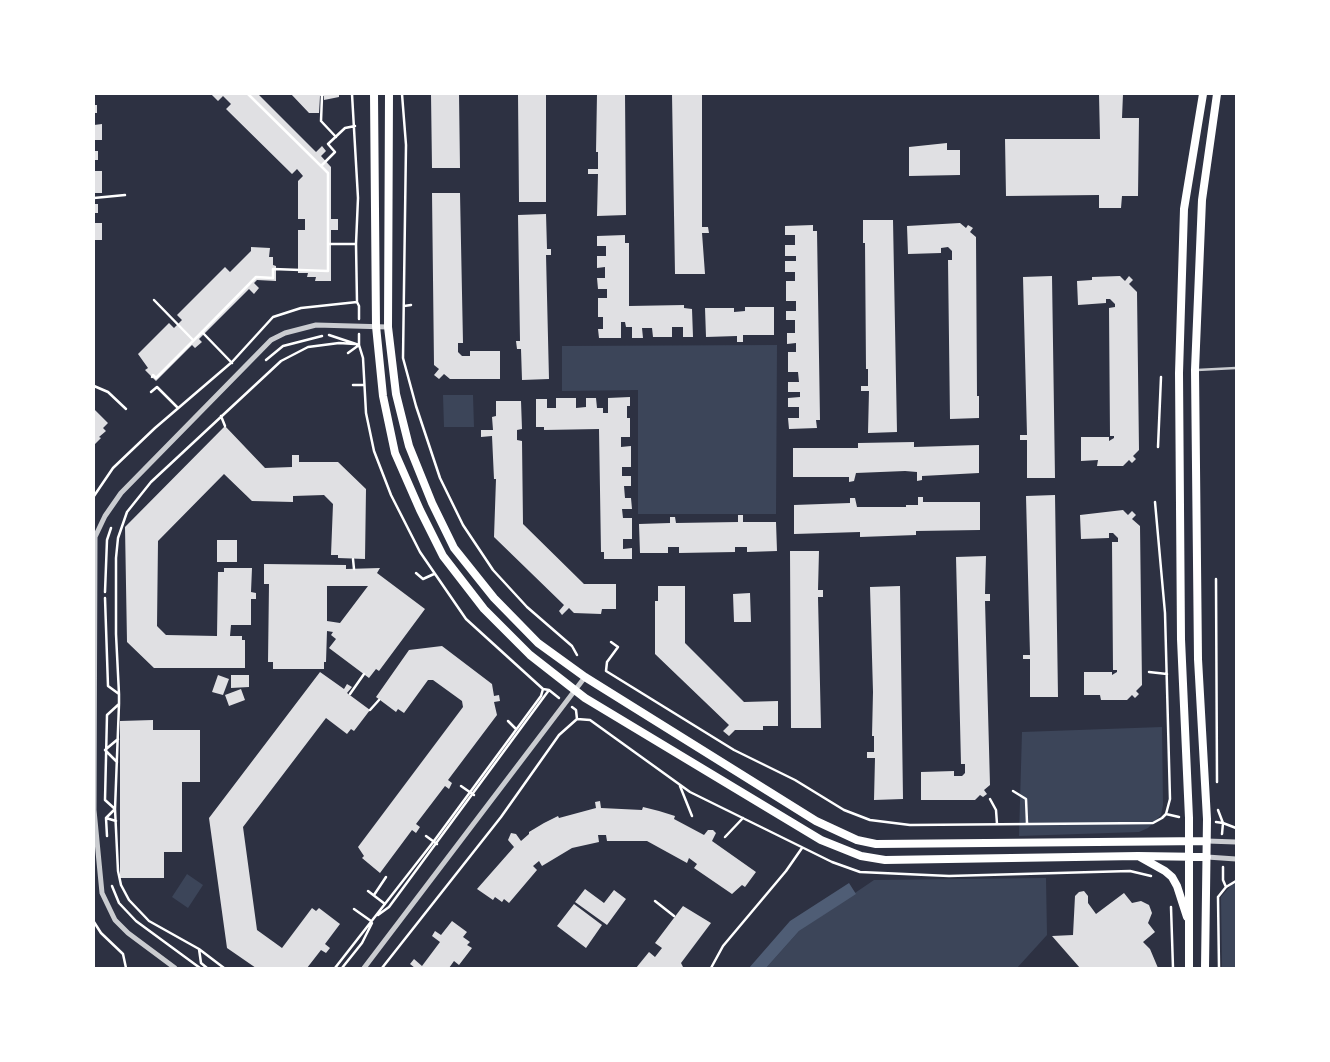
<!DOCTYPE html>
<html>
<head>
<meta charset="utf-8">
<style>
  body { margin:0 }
  #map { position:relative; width:1330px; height:1062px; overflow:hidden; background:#2d3142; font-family:Manrope,sans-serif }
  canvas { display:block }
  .frame { position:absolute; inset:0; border:95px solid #fff; pointer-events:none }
</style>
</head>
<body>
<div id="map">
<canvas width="1330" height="1062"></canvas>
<div class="frame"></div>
</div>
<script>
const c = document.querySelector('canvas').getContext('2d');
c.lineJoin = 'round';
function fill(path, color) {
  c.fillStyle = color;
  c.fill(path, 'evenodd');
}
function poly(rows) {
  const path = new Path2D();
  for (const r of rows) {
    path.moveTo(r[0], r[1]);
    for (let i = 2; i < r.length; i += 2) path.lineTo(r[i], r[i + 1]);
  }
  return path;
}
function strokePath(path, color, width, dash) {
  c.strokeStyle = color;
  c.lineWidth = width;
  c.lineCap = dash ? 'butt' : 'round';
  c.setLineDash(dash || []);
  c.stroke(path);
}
const green = poly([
  [777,345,776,514,638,514,638,390,562,391,562,346],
  [443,395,473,395,474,427,444,427],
  [1162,727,1163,805,1161,815,1148,828,1139,832,1019,836,1022,732],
  [187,874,203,885,188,908,172,897],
  [1046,878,1047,935,1017,968,766,968,799,931,874,880],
  [1233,883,1236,883,1236,968,1222,968,1221,897]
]);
const water = poly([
  [849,883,856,894,799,931,766,968,749,968,790,921]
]);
const building = poly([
  [211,94,258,94,316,152,322,146,326,151,321,156,331,167,331,219,338,219,338,230,331,230,331,281,315,281,316,277,307,277,308,273,298,273,298,230,305,230,305,219,298,219,298,181,303,176,297,169,292,174,226,109,231,104,223,96,218,101],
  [291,94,339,94,339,97,324,100,324,96,320,96,319,113,309,113],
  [431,94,459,94,460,168,432,168],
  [518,94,546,94,546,202,519,202],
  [597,94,625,94,626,215,597,216,598,174,588,174,588,169,598,169,598,152,596,152],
  [672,94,702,94,702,227,708,227,709,233,702,233,705,274,675,274],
  [1099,94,1123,94,1122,118,1139,118,1138,196,1122,196,1121,208,1099,208,1099,195,1006,196,1005,139,1100,139],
  [94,105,97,105,97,113,94,113],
  [102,124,102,140,94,140,94,125],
  [947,143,947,150,960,150,960,175,909,176,909,147],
  [94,151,98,151,98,160,94,160],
  [94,171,102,171,102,193,94,193],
  [432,193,460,193,463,343,458,343,458,352,462,356,470,356,470,351,500,351,500,379,450,379,444,374,439,379,434,375,439,369,434,365],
  [94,204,98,204,98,213,94,213],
  [546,214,547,249,551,249,551,255,546,255,549,379,522,380,521,349,517,349,516,341,520,341,518,215],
  [863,220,893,220,897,432,868,433,869,391,861,391,861,386,868,386,868,369,866,369,865,243,863,243],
  [94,223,102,223,102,240,94,240],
  [960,223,966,228,968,225,973,228,970,232,976,237,977,396,979,396,979,418,950,419,948,260,952,260,952,251,948,247,941,248,941,253,908,254,907,226],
  [813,225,813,231,817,231,820,420,816,420,817,428,789,429,788,418,799,418,799,407,788,407,788,398,800,397,800,392,788,392,788,382,799,382,798,372,788,372,788,352,796,352,796,343,787,344,787,333,795,333,795,320,786,320,786,311,796,311,796,301,786,301,786,281,795,281,795,272,785,272,785,261,796,261,796,256,785,256,785,245,795,245,795,235,785,235,785,226],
  [625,235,625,243,629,243,629,306,684,305,684,308,692,309,693,337,683,337,683,327,672,327,672,337,653,337,652,328,642,328,643,338,632,338,632,327,626,327,625,322,621,322,621,338,599,338,598,329,603,329,603,317,598,317,598,298,607,298,607,289,598,289,597,278,605,278,605,267,597,268,597,256,606,256,606,246,597,246,597,236],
  [251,247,270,248,269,257,273,257,273,265,276,266,276,281,257,280,254,283,259,288,254,294,249,289,199,339,202,342,195,348,192,345,156,381,145,370,148,368,138,354,169,323,174,328,182,320,177,315,225,267,230,272,251,251],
  [1052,276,1055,478,1027,478,1027,440,1020,440,1020,435,1027,435,1023,277],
  [1120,276,1125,281,1129,276,1133,280,1129,284,1137,292,1139,450,1133,456,1136,459,1132,463,1129,460,1123,466,1097,466,1098,460,1081,461,1081,437,1109,437,1109,441,1114,438,1114,436,1110,436,1109,308,1115,307,1115,304,1110,299,1106,299,1106,303,1078,305,1077,281,1092,280,1092,277],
  [745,307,774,307,774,335,743,335,743,342,737,342,737,336,706,337,705,308,734,308,734,312,745,311],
  [630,397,630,406,627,406,627,418,630,418,630,437,621,437,621,447,631,446,631,467,622,467,622,476,631,476,631,486,624,486,625,498,631,498,632,509,622,509,623,518,632,518,632,539,623,539,623,549,632,548,632,559,604,559,604,552,601,552,599,429,544,430,544,427,536,427,536,399,547,399,547,408,556,408,556,398,576,398,576,408,586,407,586,398,596,398,597,408,603,408,603,413,608,413,608,398],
  [496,401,521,401,522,429,517,430,517,440,522,441,523,524,584,584,616,584,616,609,602,609,601,614,574,613,569,608,562,615,559,611,564,605,494,537,496,479,494,479,492,436,481,437,481,430,493,430,492,417,496,416],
  [94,409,108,423,103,428,106,431,99,437,101,438,94,445],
  [225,426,265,468,292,467,292,455,299,455,299,462,338,462,366,489,365,559,338,558,338,555,331,555,333,504,324,495,293,496,293,502,252,501,224,474,158,541,157,626,166,635,217,636,218,572,224,572,224,568,252,568,251,592,256,593,256,599,251,599,251,625,231,625,230,636,242,636,242,640,245,640,245,668,154,668,127,642,125,527],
  [914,442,914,447,979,445,979,473,922,476,922,480,917,481,917,472,905,471,856,473,854,481,849,482,849,477,793,477,793,448,858,448,858,443],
  [1055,495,1058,697,1030,697,1030,659,1023,659,1023,655,1030,655,1026,496],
  [918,497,923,497,923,502,980,502,980,530,916,531,916,535,860,537,860,532,794,534,794,505,850,503,850,498,855,498,857,507,906,507,906,505,918,505],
  [1123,510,1128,515,1132,511,1136,515,1132,519,1140,526,1142,685,1136,691,1139,694,1135,698,1132,695,1127,700,1101,700,1100,695,1084,695,1084,672,1112,672,1112,675,1117,672,1117,670,1113,670,1112,542,1118,542,1118,538,1113,533,1109,533,1109,538,1081,539,1080,515],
  [738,515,743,515,743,522,776,522,777,551,747,552,747,547,735,547,735,552,679,553,679,547,668,547,668,553,640,553,639,524,670,523,670,517,675,517,676,523,738,522],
  [217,540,237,540,237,562,217,562],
  [790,551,819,551,818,590,823,590,823,597,818,597,821,728,791,728],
  [986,556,985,594,990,594,990,601,985,601,990,785,984,790,987,794,983,797,980,795,975,800,921,800,921,772,954,771,954,776,962,776,965,773,965,764,961,764,956,557],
  [264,564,346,565,346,569,380,568,377,573,425,609,379,671,376,669,369,678,329,648,336,639,331,635,333,632,327,631,326,662,324,662,324,669,273,669,273,662,268,662,269,584,264,584],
  [327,586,368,586,340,623,327,621],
  [658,586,685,586,685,643,744,702,778,701,778,726,763,726,763,730,735,730,729,736,723,731,729,725,655,654,655,601,658,601],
  [900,586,903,799,874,800,875,758,867,758,867,752,874,752,874,736,872,736,873,692,870,587],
  [750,593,751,622,734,622,733,594],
  [442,646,492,684,494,696,499,695,500,701,494,702,497,715,448,780,452,783,449,789,445,786,416,824,420,827,416,833,412,830,380,873,362,858,364,856,358,847,463,707,462,701,433,680,428,680,404,713,398,709,396,712,376,697,409,650],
  [320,672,344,689,347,684,352,687,347,693,370,710,354,731,351,729,347,734,326,718,243,827,257,930,282,948,312,908,316,911,319,908,340,924,325,944,330,948,326,953,321,950,307,968,256,968,227,948,209,818],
  [218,675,229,679,223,695,212,692],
  [231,675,249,675,249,687,231,688],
  [241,689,245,700,229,706,225,695],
  [153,720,153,730,200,730,200,782,182,782,182,852,164,852,164,878,120,878,120,721],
  [600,801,601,808,642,810,643,807,659,811,675,816,674,819,704,835,708,830,713,830,716,833,712,841,756,872,745,887,742,885,732,894,694,868,697,864,689,858,687,863,647,841,607,841,606,835,598,835,599,842,572,848,542,866,539,861,533,866,537,870,509,903,504,899,502,902,495,897,493,900,477,889,514,847,508,840,511,833,516,834,521,841,529,834,529,832,544,823,558,816,559,818,596,808,595,802],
  [585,889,604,903,614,890,626,899,607,925,575,902],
  [1084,891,1088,896,1088,903,1096,914,1124,893,1132,903,1141,901,1149,905,1152,913,1148,923,1155,932,1143,942,1150,949,1158,968,1080,968,1052,936,1073,935,1075,896,1079,892],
  [574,904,602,925,586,948,557,926],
  [683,906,711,923,681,963,683,967,636,968,649,952,655,957,662,948,655,943],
  [452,921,467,932,463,937,470,942,467,945,472,948,459,965,454,961,449,968,415,968,410,964,414,959,422,966,440,942,432,936,435,931,441,935]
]);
const path = poly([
  [248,94,321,166,335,152,328,144,345,128,355,126],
  [352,94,358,198,356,244,357,302,359,306,359,319],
  [402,94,406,145,403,358,416,406,440,478,463,525,493,570,527,607,572,646,577,655],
  [322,96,321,121,336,137],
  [321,166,328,173,328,244],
  [94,198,125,195],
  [154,300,193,340],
  [404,306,411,305],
  [359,334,359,345,363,358,366,413,374,451,391,495,420,552,466,619,543,689,549,690,559,698],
  [329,335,359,345],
  [348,353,359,345],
  [266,360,283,346,322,336],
  [232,363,202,332,256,277,273,278,273,269,328,271,328,244,356,244],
  [152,377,153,375,156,378,202,332],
  [353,385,364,385],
  [94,386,108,392,126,409],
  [151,392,157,387,178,408],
  [221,416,225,426],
  [1158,447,1161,377],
  [94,496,113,468,155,428,232,362,273,317,301,308,357,302],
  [353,559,354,569],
  [416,573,423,579,434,574],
  [1216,579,1217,782],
  [105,592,107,540,111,528],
  [105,598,108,686,119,694,119,704,107,715,105,800,115,809,106,818,107,836],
  [611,642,618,647,607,662,606,671,734,750,795,780,844,810,870,820,910,825,1153,823,1162,818,1166,814,1170,799,1165,613,1155,502],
  [1149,672,1167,674],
  [119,694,116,634,116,558,118,538,127,512,151,482,281,361,308,347,339,343,355,344],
  [350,694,364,674],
  [119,704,115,809,118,871,121,885,129,900,149,921,199,949,224,968],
  [572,707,576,710,577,719,590,720,690,792,832,862,860,872,949,876,1130,871,1151,876],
  [370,710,379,700],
  [508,721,516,729],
  [117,762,105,750,118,739],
  [461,786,474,795],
  [680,786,692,816],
  [1013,791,1026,799,1027,823],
  [990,799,996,810,997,824],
  [1218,810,1223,823,1236,828],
  [1166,814,1179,817],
  [106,818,116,821],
  [1216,822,1223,823,1222,834],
  [426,836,437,844],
  [725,837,743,818],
  [1223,867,1223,880,1226,887],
  [112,886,119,903,136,921,200,968],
  [368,891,385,904],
  [374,895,386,877],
  [655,901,674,916],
  [1171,907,1173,968],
  [354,909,371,921],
  [378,915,389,907,549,690],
  [94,922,101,933,123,954,126,968],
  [199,949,201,963,207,968],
  [335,968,434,841,541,696,543,689],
  [342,968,362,943,372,923],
  [382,968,501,817,559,735,577,719],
  [711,968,723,946,786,871,802,848],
  [1219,968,1218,897,1226,887,1236,881]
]);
const service = poly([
  [1197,370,1236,368]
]);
const minor = poly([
  [1207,841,1236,842],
  [1207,857,1236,859],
  [175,968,128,933,115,920,102,893,94,810,95,537,105,516,121,493,271,340,285,333,316,325,388,327],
  [364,968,585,677]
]);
const secondary = poly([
  [374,94,376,326,383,396,395,453,420,510,443,556,484,609,530,655,585,698,821,840,861,856,885,860,1138,856,1207,857],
  [389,94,388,327,396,394,409,446,432,503,454,548,494,598,538,643,585,677,731,768,816,821,857,840,876,844,1207,841],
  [1140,857,1165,871,1172,877,1177,886,1187,917],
  [1189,968,1189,818,1181,639,1179,373,1184,209,1203,94],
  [1205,968,1207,819,1198,659,1195,370,1202,200,1217,94]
]);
fill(green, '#3c4559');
fill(water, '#4f5d75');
fill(building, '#e0e0e3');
strokePath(path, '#fff', 2.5);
strokePath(service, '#caccd0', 2.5);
strokePath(minor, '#caccd0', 5);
strokePath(secondary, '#fff', 8);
</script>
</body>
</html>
